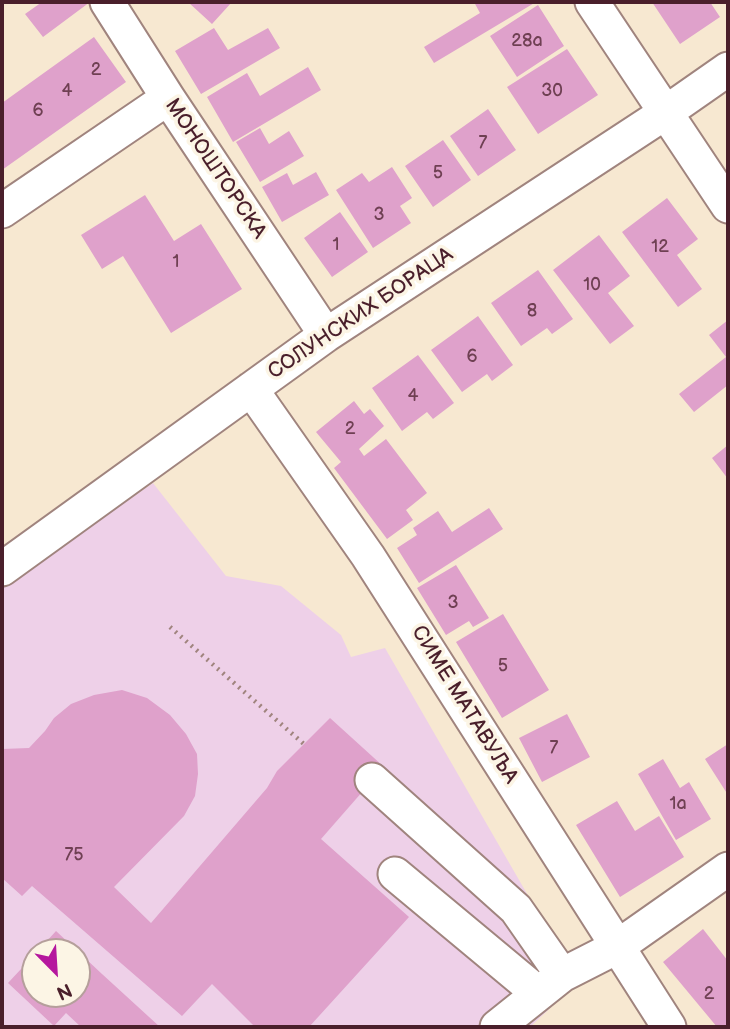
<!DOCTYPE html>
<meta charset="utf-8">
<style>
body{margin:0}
#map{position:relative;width:730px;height:1029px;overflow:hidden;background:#f7e8d1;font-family:"Balsamiq Sans",sans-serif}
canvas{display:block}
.frame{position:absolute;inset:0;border:4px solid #4a1f2b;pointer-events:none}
.north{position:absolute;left:21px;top:938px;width:70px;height:70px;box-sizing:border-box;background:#fcf5e5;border:2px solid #b59f9b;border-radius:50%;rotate:156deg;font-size:19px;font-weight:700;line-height:28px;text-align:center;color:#4a1f2b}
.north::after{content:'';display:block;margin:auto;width:24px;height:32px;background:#b5179e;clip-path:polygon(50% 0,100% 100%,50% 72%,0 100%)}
</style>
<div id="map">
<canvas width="730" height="1029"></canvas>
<div class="frame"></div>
<div class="north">N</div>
</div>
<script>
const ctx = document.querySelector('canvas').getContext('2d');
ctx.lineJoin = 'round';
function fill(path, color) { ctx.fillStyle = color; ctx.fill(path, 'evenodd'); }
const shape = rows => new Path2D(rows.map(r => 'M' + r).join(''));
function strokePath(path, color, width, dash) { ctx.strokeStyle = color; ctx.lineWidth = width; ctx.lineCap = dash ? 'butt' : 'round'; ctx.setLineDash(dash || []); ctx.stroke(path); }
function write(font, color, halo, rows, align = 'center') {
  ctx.font = font + ' "Balsamiq Sans",sans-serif'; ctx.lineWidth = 7; ctx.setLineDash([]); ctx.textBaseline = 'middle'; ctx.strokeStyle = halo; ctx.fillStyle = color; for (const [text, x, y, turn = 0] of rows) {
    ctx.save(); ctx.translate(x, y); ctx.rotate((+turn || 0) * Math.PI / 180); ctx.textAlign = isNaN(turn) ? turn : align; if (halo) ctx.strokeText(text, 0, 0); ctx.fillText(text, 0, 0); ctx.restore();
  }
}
fill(shape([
 [153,483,226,576,281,586,341,635,351,657,385,648,578,982,530,1027,2,1027,2,587],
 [35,952,77,952,77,994,35,994]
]), '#eed0e8');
fill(shape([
 [42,2,90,2,43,37,25,14],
 [188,2,232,2,212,24],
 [474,2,536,2,434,63,424,47,480,13],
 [652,2,710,2,720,17,680,44],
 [538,5,564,46,517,77,490,36],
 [214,28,228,50,268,28,280,48,201,94,175,51],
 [94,37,126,82,2,170,2,103],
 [567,49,598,95,538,134,507,87],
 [308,67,321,90,233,142,207,97,247,73,260,96],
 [488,109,516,150,478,176,450,136],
 [260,128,269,144,289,131,304,156,260,182,236,142],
 [443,140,471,180,433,207,405,166],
 [392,167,412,198,400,206,411,223,373,248,336,190,362,173,369,182],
 [316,172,329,195,282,222,262,187,287,173,293,185],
 [145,195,174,241,201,224,242,289,171,333,123,256,102,269,81,235],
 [667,198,698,239,677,255,702,289,678,307,622,232],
 [340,212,368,252,332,277,304,238],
 [599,235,630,276,608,293,634,326,610,344,553,270],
 [538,270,573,319,552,334,547,328,521,346,491,303],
 [478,316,513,365,492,381,487,374,462,392,431,350],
 [728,320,728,385,694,412,679,394,726,357,709,335],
 [418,355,454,403,433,419,427,412,402,431,372,388],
 [354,401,364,414,370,409,384,426,359,449,364,456,386,439,427,493,406,510,413,520,387,539,334,468,341,462,316,432],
 [728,445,728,479,712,458],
 [489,508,503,529,419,583,397,548,417,535,413,528,438,511,452,532],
 [456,565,489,618,473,627,469,621,446,635,417,588],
 [503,614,549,690,502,718,456,642],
 [122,690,147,698,170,715,186,734,197,754,198,774,195,796,184,816,114,887,151,923,267,788,277,771,330,718,384,767,321,839,409,917,309,1027,255,1027,212,984,182,1016,32,886,22,896,2,878,2,749,29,748,45,731,54,718,71,704,94,695],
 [567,714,590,757,542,782,519,738],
 [728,744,728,795,705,759],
 [663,759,680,788,689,782,711,819,676,840,638,774],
 [617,801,635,831,659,816,684,857,620,897,576,825],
 [703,929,728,961,728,1027,717,1027,663,962],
 [56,931,102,974,160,1027,81,1027,66,1013,54,1026,8,983,35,954,35,994,77,994,77,952,37,952]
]), '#dfa1cb');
const minor = shape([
 [107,2,168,98,326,335],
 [592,2,728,206],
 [2,211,168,98],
 [251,389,368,556,669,1027],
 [2,569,326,335,665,113,728,69],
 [372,780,516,909,562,975],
 [395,874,538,993],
 [497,1027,562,975,617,947,728,869]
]);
strokePath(minor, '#a0847e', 37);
strokePath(shape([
 [170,627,305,745]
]), '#a0847e', 4.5, [2, 5]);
strokePath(minor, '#fff', 33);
write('18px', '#6f4053', null, [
 ["28a",527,41],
 ["2",96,70],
 ["4",67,91],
 ["30",552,91],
 ["6",38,111],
 ["7",483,143],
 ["5",438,173],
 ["3",379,215],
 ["1",336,245],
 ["12",660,247],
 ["1",176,262],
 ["10",592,285],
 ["8",532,311],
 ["6",472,357],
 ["4",413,396],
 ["2",350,429],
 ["3",453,603],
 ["5",503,666],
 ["7",554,748],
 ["1a",678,804],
 ["75",74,855],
 ["2",709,994]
]);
write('21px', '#4a1f2b', '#fcf5e5', [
 ["МОНОШТОРСКА",215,169,56],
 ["СОЛУНСКИХ БОРАЦА",361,314,-34],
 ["СИМЕ МАТАВУЉА",464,705,58]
]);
</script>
